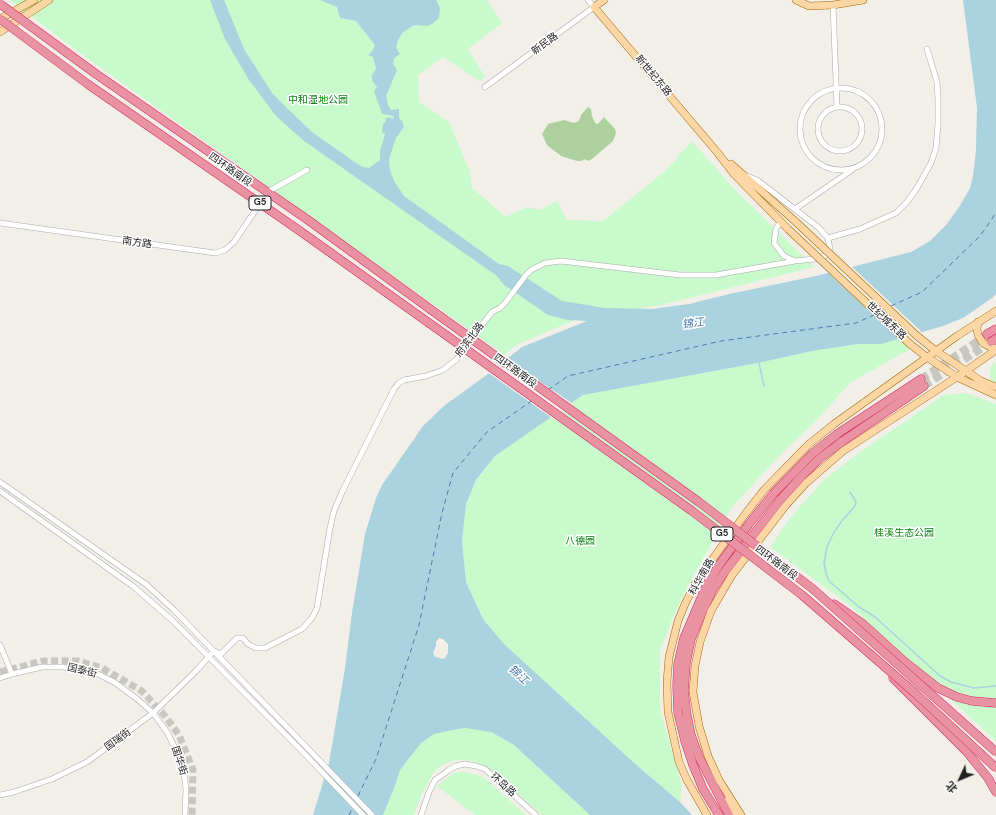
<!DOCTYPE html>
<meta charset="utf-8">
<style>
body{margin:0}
#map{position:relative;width:996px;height:815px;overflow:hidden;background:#f2efe9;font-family:"DM Sans","Noto Sans SC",sans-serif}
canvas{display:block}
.north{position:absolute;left:940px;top:759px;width:40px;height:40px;-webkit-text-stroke:3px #fff;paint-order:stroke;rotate:226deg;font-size:11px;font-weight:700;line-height:16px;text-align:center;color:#222}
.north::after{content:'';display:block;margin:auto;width:14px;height:18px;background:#222;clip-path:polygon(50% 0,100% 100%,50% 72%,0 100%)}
</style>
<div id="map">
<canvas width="996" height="815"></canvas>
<div class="north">北</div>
</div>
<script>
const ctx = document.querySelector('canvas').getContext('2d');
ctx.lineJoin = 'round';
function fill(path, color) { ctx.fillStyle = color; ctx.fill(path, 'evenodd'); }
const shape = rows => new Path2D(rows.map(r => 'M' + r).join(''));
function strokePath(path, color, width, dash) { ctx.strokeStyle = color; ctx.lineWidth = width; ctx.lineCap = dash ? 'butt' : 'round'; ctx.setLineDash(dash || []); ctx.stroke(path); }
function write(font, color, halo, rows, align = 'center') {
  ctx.font = font + ' "DM Sans","Noto Sans SC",sans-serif'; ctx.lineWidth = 3; ctx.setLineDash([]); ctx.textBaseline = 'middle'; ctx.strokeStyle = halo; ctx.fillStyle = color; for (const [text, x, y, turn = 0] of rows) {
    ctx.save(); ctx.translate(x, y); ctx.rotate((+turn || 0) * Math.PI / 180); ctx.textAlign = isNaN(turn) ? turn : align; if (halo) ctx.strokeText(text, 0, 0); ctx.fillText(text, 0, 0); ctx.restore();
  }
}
fill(shape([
 [588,107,591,109,592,116,595,123,598,124,604,117,615,129,616,133,613,141,592,159,589,161,584,159,582,161,577,161,561,156,547,145,542,134,548,124,564,120,574,123,579,121,581,115]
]), '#add19e');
fill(shape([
 [10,0,487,0,502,23,468,49,485,77,479,81,443,57,418,75,419,102,449,122,470,172,472,188,506,217,527,207,540,210,557,201,567,220,603,221,665,171,692,141,734,189,814,267,661,305,582,317,518,344,504,355,87,58],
 [901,338,909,350,851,382,812,425,783,452,731,508,688,586,673,617,660,651,660,710,682,786,680,802,633,762,503,643,483,619,466,582,462,541,466,504,476,481,495,456,583,395,758,363,812,351,858,344,881,344],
 [996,362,996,383,990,378,990,367],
 [966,393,996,404,996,741,848,604,770,547,794,513,824,480,857,454,944,395],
 [465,728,491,732,514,745,590,815,542,815,491,770,473,761,464,760,454,760,442,765,434,772,422,793,414,815,383,815,395,786,400,770,421,743,434,734,447,731],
 [463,772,474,774,483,777,526,815,475,815,437,786,454,773]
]), '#c8facc');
fill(shape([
 [210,0,224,0,244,49,272,93,291,112,312,132,356,163,363,167,369,168,376,163,380,160,380,151,385,134,382,132,383,124,386,122,385,119,388,117,394,119,393,116,382,114,374,91,377,87,372,80,372,75,376,69,375,64,373,57,368,55,373,50,375,45,356,21,340,18,337,7,320,0,436,0,440,8,439,18,432,24,427,26,414,25,403,32,398,40,396,48,400,54,394,58,393,64,397,70,386,96,388,105,391,110,399,109,399,118,402,121,404,127,396,138,389,159,390,170,394,181,404,196,499,264,508,266,562,301,605,308,652,309,689,304,729,294,816,276,911,252,930,241,947,224,961,204,970,188,973,176,976,150,977,108,963,0,996,0,996,294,992,298,963,318,943,326,881,344,858,344,812,351,758,363,583,395,495,456,476,480,466,504,462,541,466,582,483,619,503,643,633,762,680,802,692,815,590,815,514,745,491,732,465,728,448,731,434,734,421,743,400,770,395,786,383,815,313,815,329,763,345,668,352,613,365,534,376,498,382,485,423,426,445,405,484,377,522,347,587,321,568,320,548,315,503,284,497,276,304,141,276,116,249,80,225,39],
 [439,638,443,639,448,644,448,653,444,659,435,657,433,653,436,646,436,642]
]), '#aad3df');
fill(shape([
 [850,265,921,331,917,336,901,340,826,271],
 [505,358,573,404,552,418,487,372]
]), '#f2efe9');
strokePath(shape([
 [759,363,764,386],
 [850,492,856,502,855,506,841,522,833,534,827,547,824,563,826,573,829,581,859,607,875,617,940,676,951,682,974,688,996,686]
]), '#aad3df', 1.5);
strokePath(shape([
 [891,306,922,292,980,236,996,213],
 [548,390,568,376,721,341,856,323,874,315],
 [358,796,376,759,419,625,442,513,453,473,487,432,533,400],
 [349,815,353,807]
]), '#4a7aab', 1, [5, 4]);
strokePath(shape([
 [255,211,270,191]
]), '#c8c6c1', 5, [5, 2.5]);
strokePath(shape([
 [0,672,43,661,78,661,102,668,142,691,165,716,179,735,193,770,192,815]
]), '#c8c6c1', 7, [7, 3.5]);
strokePath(shape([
 [921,379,987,335],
 [924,386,991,342]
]), '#c8c6c1', 8, [8, 4]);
const minor = shape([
 [833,5,837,107],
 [485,87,594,7,588,0],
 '800 129a41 41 0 1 1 82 0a41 41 0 1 1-82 0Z',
 '818 129a22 22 0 1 1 44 0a22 22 0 1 1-44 0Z',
 [747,176,757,180,818,227,828,238],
 [271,190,307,170],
 [795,209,852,170],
 [780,222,776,229,774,243,784,256,795,261,815,259,827,255,830,249,828,238],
 [0,223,215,253,225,250,234,242,255,211],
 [828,238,860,229,896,213,907,202,917,188,931,163,936,148,938,124,938,100,937,82,927,49],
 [0,482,147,585,174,610,372,815],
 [0,491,134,587,173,621,300,749,363,815],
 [0,645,12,674],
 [0,678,12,674,42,667,63,667,98,674,114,682,136,698,153,713,167,732,176,750,184,773,186,789,185,815],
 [0,795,14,792,52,779,87,762,153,713,195,672,214,651,221,654,237,638,243,638,248,644,256,648,265,648,302,629,312,618,317,608,330,528,334,511,343,490,394,389,399,383,404,380,426,376,443,370,457,359,488,317,492,312,500,308,505,303,526,275,531,270,545,263,561,261,680,275,716,275,795,261],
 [421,815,429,792,435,780,449,770,456,766,465,764,476,766,485,769,536,815]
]);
const major = shape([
 [604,0,594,7,717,152,734,174,788,229],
 [796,0,809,6,833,5,863,0],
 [0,19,34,0],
 [0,32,49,0],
 [731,164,796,222],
 [978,322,977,329,978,335,983,343,992,348,996,348],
 [917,336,936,351,981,381,996,387],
 [910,344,928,358,957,377,996,395],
 [726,801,734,815],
 [707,815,687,780,679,762,668,712,667,682,669,657,678,621,685,604,696,582,746,513,764,490,808,445,834,424,957,336,996,311],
 [741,815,719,780,708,756,699,726,693,692,695,666,700,642,711,611,732,575,786,505,806,483,843,451,957,377,996,350]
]);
const highway = shape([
 [96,74,308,220,430,309],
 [89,85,300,231,429,323],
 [987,334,996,329],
 [991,342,996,339],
 [834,604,863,624,905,662,938,688,957,697,972,701,996,703],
 [893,678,966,751,988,778,996,792],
 [719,815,703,789,693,765,685,741,678,713,677,685,678,664,684,638,707,584,719,565,749,524,773,494,813,453,837,434,921,379],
 [729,815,699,757,691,735,687,716,684,691,686,663,691,639,704,608,713,589,726,570,781,499,802,476,819,459,843,441,924,386]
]);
strokePath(minor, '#a9a9a9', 6);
strokePath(major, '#a06b00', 8);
strokePath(highway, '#dc2a67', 9);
strokePath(minor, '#fff', 5);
strokePath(major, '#fcd6a4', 7);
strokePath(highway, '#e892a2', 8);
const majorBridge = shape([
 [796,222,917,336],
 [788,229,910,344]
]);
const highwayBridge = shape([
 [0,4,96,74],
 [0,19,89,85],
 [430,309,699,502,813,589,996,752],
 [429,323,692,511,802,595,915,693,996,768]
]);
strokePath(majorBridge, '#a06b00', 8, []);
strokePath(highwayBridge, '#dc2a67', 9, []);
strokePath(majorBridge, '#fcd6a4', 7);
strokePath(highwayBridge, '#e892a2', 8);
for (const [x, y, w] of [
 [260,203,22],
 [722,534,22]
]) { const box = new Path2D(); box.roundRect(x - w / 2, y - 7, w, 14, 3); ctx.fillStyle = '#fff'; ctx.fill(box); strokePath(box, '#222', 1); }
write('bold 9px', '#222', null, [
 ["G5",260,203],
 ["G5",722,534]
]);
write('10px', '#222', '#fff', [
 ["新民路",545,44,-36],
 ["新世纪东路",653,76,50],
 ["四环路南段",230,170,35],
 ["南方路",137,243,8],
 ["世纪城东路",886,321,43],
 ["府滨北路",470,340,-53],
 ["四环路南段",515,371,36],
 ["四环路南段",776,563,37],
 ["科华南路",702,577,-61],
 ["国泰街",82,671,14],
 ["国瑞街",118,740,-36],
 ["国华街",179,761,72],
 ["环岛路",503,785,42]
]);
write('10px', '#0c8416', '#fff', [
 ["中和湿地公园",318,100],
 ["桂溪生态公园",904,533],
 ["八德园",580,541]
]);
write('italic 11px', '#4a7aab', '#fff', [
 ["锦江",693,324,-7],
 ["锦江",518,675,42]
]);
</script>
